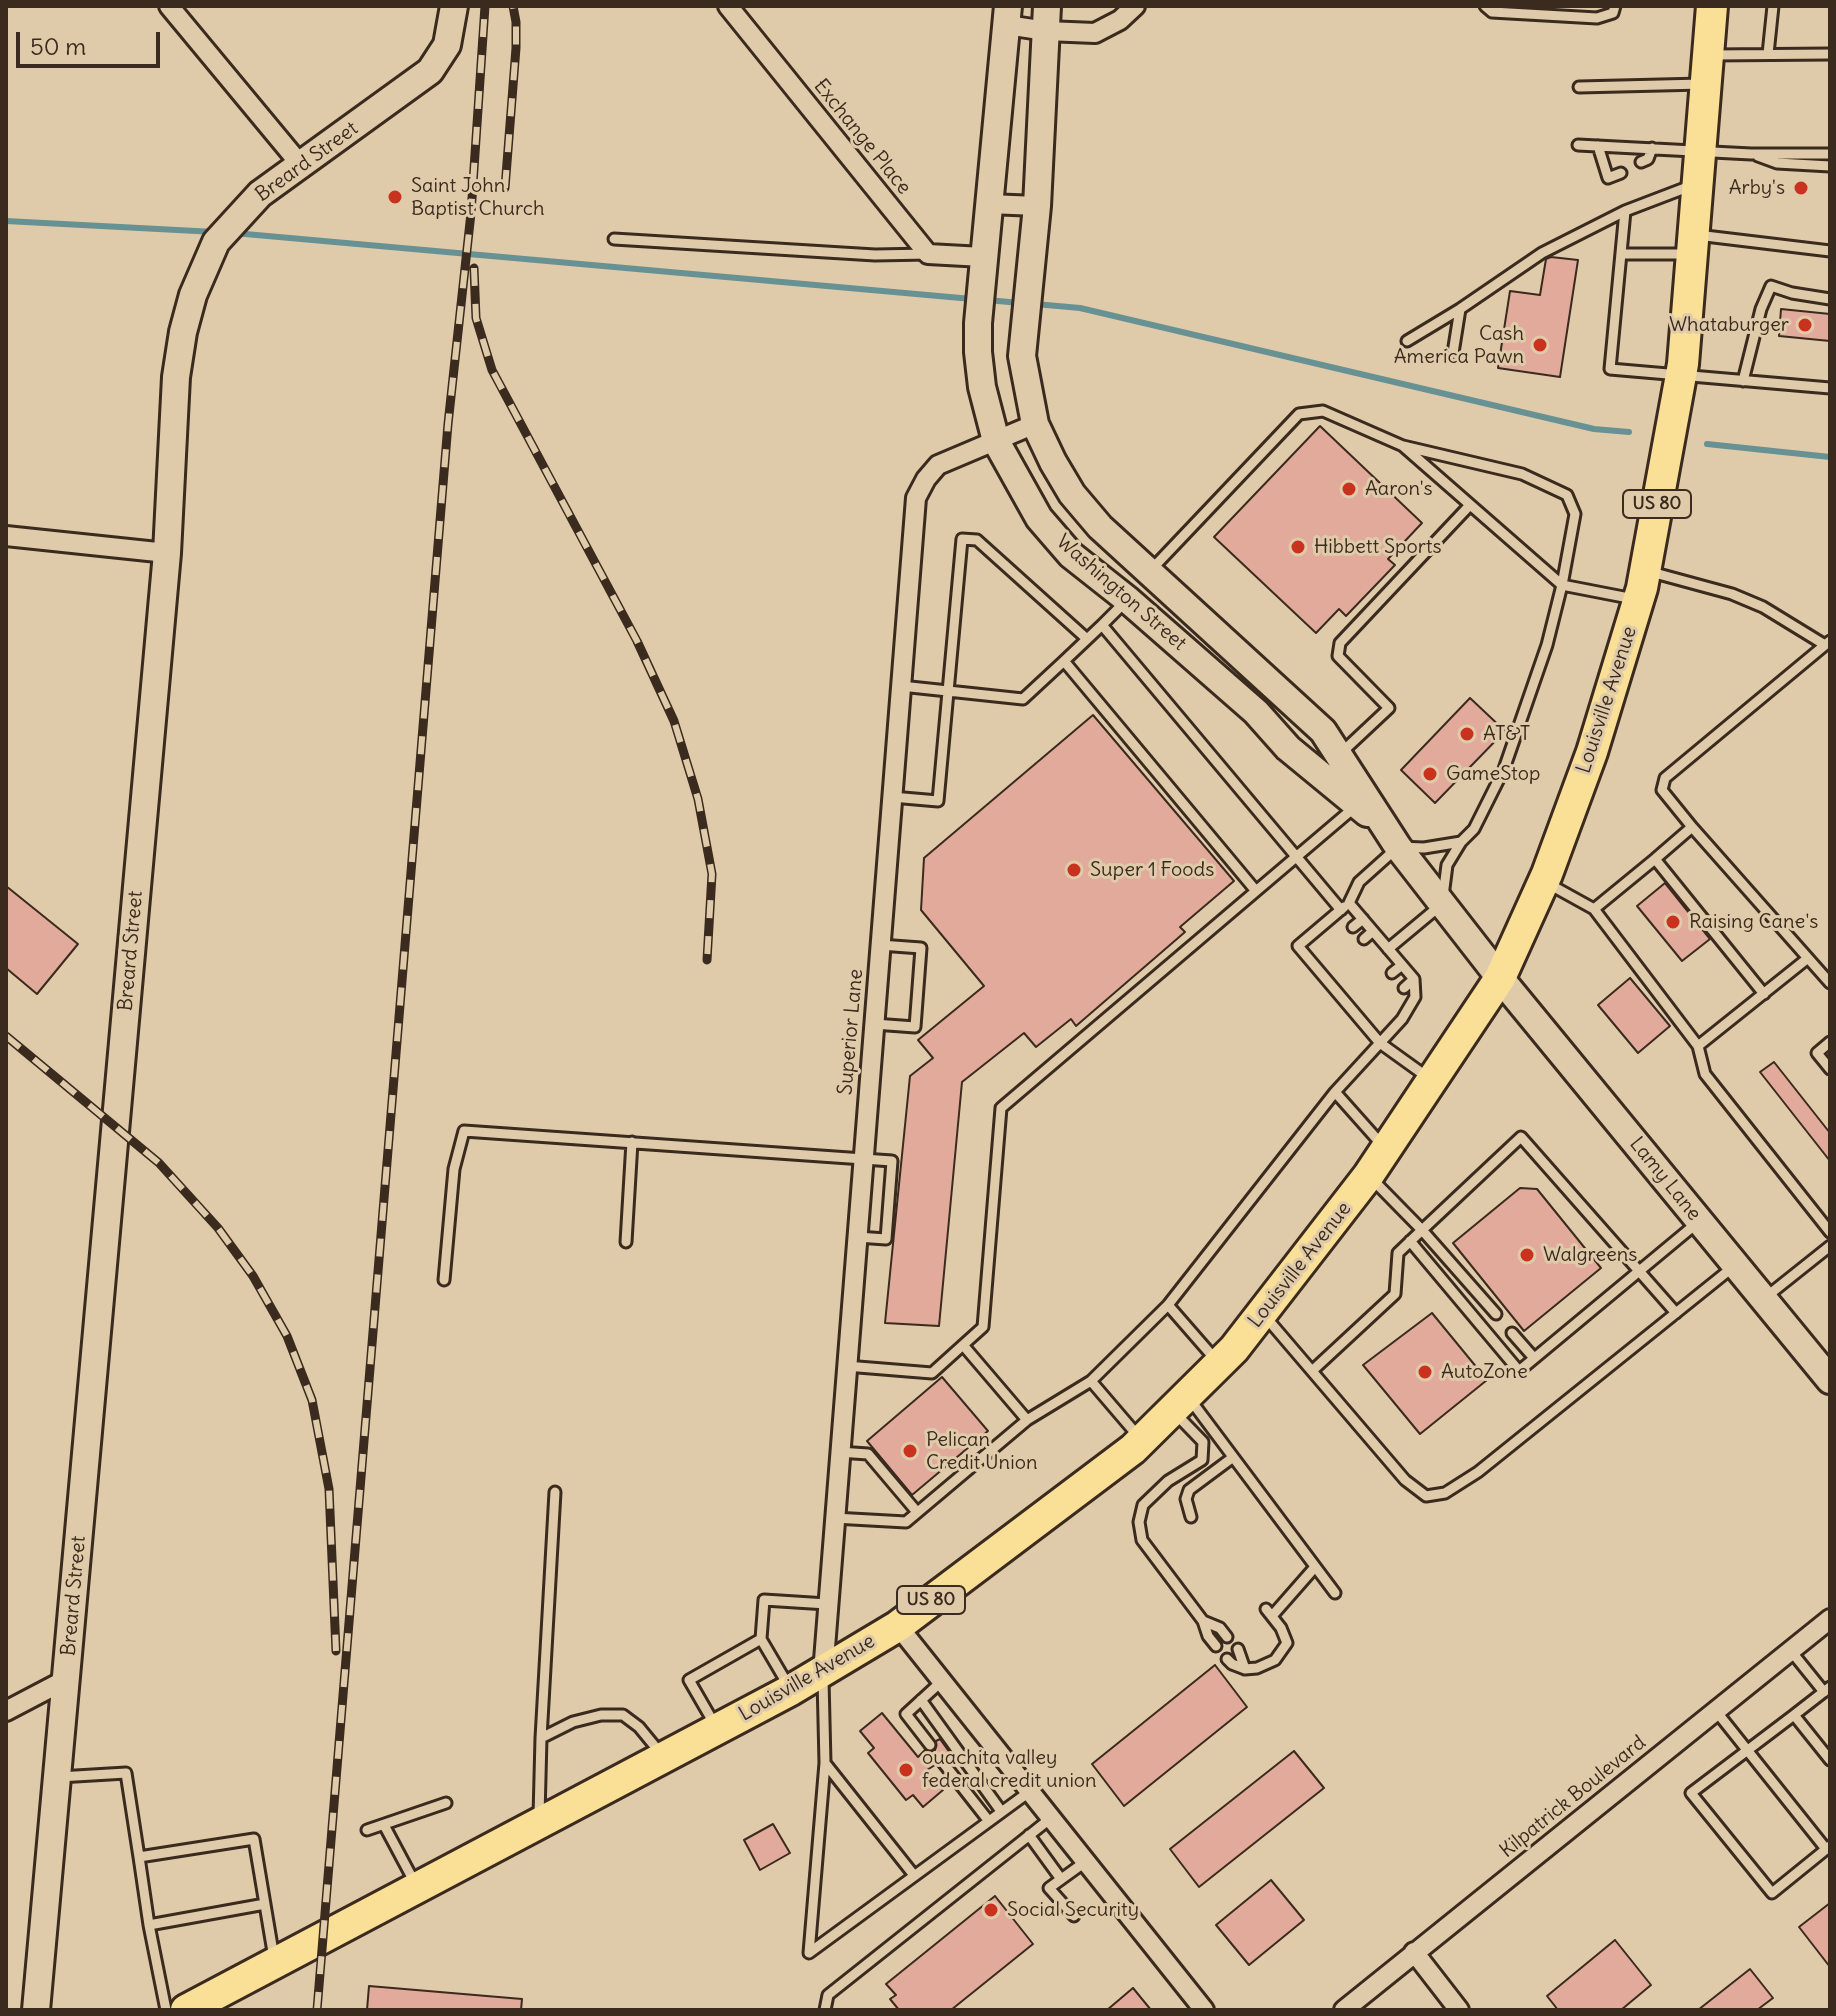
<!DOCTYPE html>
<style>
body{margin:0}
#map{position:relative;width:1836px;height:2016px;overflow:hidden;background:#dfcbaa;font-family:Delius,sans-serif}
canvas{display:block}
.frame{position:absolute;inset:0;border:8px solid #3b2a1e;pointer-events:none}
.scale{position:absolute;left:16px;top:32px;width:144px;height:36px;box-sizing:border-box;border:4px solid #3b2a1e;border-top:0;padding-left:10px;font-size:24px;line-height:28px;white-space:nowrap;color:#3b2a1e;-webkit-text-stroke:6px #dfcbaa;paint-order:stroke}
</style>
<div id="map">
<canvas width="1836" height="2016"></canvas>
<div class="frame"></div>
<div class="scale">50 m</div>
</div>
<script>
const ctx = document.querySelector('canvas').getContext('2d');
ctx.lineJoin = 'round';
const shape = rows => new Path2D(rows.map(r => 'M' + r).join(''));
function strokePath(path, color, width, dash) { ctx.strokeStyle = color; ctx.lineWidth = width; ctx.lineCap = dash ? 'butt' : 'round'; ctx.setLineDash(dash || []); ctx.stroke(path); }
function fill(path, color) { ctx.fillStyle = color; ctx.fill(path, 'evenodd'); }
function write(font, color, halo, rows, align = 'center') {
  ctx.font = font + ' Delius,sans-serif'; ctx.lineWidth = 6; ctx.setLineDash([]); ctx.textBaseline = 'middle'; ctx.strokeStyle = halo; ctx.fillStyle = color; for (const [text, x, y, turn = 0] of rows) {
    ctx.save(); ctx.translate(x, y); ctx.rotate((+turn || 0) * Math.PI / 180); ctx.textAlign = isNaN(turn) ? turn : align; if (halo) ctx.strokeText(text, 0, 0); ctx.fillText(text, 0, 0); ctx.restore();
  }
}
strokePath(shape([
 [6,221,215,232],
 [234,233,972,299],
 [987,300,1020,303],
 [1035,304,1080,308,1594,429,1629,432],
 [1707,444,1830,457]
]), '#679193', 6);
const building = shape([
 [1551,257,1578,260,1560,377,1498,368,1510,291,1540,295,1546,259,1551,257],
 [1781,309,1830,314,1830,341,1779,336,1781,309],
 [1320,426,1422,523,1388,559,1395,565,1346,616,1339,609,1316,633,1214,537,1320,426],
 [1470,698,1505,731,1435,803,1401,770,1470,698],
 [1093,715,1234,881,1180,927,1185,932,1076,1026,1071,1019,1036,1047,1024,1033,962,1082,939,1326,885,1323,910,1076,933,1058,918,1040,984,986,921,910,924,858,1093,715],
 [1665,883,1710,939,1682,961,1637,906,1665,883],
 [6,886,78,944,37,994,6,968,6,886],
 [1630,978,1670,1026,1638,1053,1598,1005,1630,978],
 [1774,1062,1830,1133,1830,1161,1760,1072,1774,1062],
 [1520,1188,1537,1189,1601,1268,1524,1331,1453,1243,1520,1188],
 [1432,1313,1487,1380,1420,1434,1363,1365,1432,1313],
 [942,1377,988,1431,912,1495,867,1441,942,1377],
 [1215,1665,1247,1707,1124,1806,1092,1764,1215,1665],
 [882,1713,918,1757,925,1750,930,1752,935,1750,936,1741,940,1739,950,1753,947,1756,937,1754,934,1758,935,1765,927,1770,943,1790,923,1807,913,1795,906,1800,868,1753,874,1748,860,1731,882,1713],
 [1294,1751,1324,1788,1199,1887,1170,1849,1294,1751],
 [773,1824,790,1853,760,1870,744,1840,773,1824],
 [1271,1880,1304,1920,1249,1965,1216,1925,1271,1880],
 [995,1896,1033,1944,951,2010,899,2010,890,1999,896,1995,886,1984,995,1896],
 [1830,1903,1830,1967,1799,1927,1830,1903],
 [1615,1940,1651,1985,1621,2010,1558,2010,1547,1996,1615,1940],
 [1750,1969,1773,1998,1757,2010,1698,2010,1750,1969],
 [369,1986,522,1999,521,2010,367,2010,369,1986],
 [1133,1988,1151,2010,1107,2010,1133,1988]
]);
fill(building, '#e2aa9a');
strokePath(building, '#3b2a1e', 2);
const lane = shape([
 [1485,6,1492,12,1597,18,1613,13,1615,6],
 [1768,54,1773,6],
 [1713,55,1830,54],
 [1579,87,1702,84],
 [1578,145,1751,154,1830,154],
 [1598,146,1608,178,1621,173],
 [1758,156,1777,163,1830,166],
 [1641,162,1648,159,1652,148],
 [1625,211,1610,369,1830,388],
 [1697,235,1830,251],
 [614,239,875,255,928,254],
 [1622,254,1688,254],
 [1407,341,1460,309],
 [1453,353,1460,309,1542,253,1625,211,1693,185],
 [1743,381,1761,309,1771,286,1792,293,1830,299],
 [1150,571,1299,414,1323,411,1403,446,1562,585,1634,599],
 [1651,572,1732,594,1763,607,1825,645,1830,641],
 [1102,625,1125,602],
 [901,686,1023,699,1064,661],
 [1341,753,1389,708,1338,656,1340,643,1470,505],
 [892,797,938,801,962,539,977,540,1087,639],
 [1692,827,1830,983],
 [1655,859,1764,994],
 [1547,883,1594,909,1655,859,1692,827,1662,790,1665,778,1825,645],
 [1256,891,1064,661,1102,625,1341,910],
 [1344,907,1298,946,1380,1043,1430,1079],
 [1594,909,1698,1046,1705,1074,1830,1232],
 [1353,927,1363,919],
 [1364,939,1373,931],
 [1388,949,1442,904,1447,865,1461,842,1474,829,1504,769,1547,645,1562,585,1575,514,1567,495,1522,474,1403,446],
 [1392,973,1402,965],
 [1404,988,1414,979],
 [874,1024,915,1027,921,948,880,945],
 [1830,1042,1817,1053,1830,1069],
 [1698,1046,1808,958],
 [1335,1092,1383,1146],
 [1410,1241,1519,1371,1697,1223],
 [626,1242,632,1142],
 [444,1280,454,1169,464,1131,892,1161,886,1239,857,1237],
 [1766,1297,1830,1246],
 [1168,1305,1215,1359],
 [1496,1314,1422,1230,1521,1137,1676,1313],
 [1264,1315,1405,1480,1426,1496,1445,1493,1478,1472,1733,1267],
 [1512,1333,1534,1358],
 [963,1345,983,1327,1001,1108,1356,806],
 [846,1366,932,1373,963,1345,1027,1420],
 [1312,1371,1395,1294,1398,1253,1422,1230,1371,1178],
 [1091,1381,1138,1436],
 [1189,1398,1335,1593],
 [1174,1412,1203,1442,1202,1460,1168,1481,1143,1505,1139,1522,1142,1540,1203,1621,1220,1628,1227,1637],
 [839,1452,868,1454,917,1512],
 [1191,1517,1186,1499,1189,1490,1232,1458],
 [834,1518,906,1522,1027,1420,1091,1381,1168,1305,1335,1092,1402,1019,1415,997,1414,979,1349,903,1359,882,1398,847,1424,848,1461,842],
 [1272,1616,1315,1567],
 [1203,1621,1208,1636,1216,1646],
 [761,1639,788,1685],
 [1238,1649,1245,1669,1257,1668,1275,1660,1287,1643,1281,1628,1266,1609],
 [1791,1651,1824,1692],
 [1227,1659,1232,1664,1245,1669],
 [823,1679,825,1763,809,1953,1029,1792],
 [1830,1687,1794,1715,1830,1760],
 [921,1700,1001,1811],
 [1716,1711,1826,1849],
 [1794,1715,1691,1793,1772,1893,1830,1846],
 [715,1725,689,1680,761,1639,764,1600,827,1604],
 [541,1738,555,1492],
 [930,1745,906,1714,942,1681],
 [941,1760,988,1820],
 [825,1763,913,1874],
 [59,1777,126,1773,139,1857],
 [539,1816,541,1738,573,1722,601,1715,623,1715,639,1727,662,1755],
 [384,1825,416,1885],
 [367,1830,446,1803],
 [1029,1835,1061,1879],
 [1074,1916,1049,1888,1085,1862],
 [149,1925,265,1904],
 [166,2010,149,1925,139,1857,254,1839,274,1958],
 [825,2010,828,1995,1051,1818]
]);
const street = shape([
 [169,6,300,164],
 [728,6,928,254,983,257],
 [1007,25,1046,31,1095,33,1120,20,1135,6],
 [989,204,1037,206],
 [6,536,167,553],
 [898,1626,1204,2010],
 [823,1673,916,498,926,479,938,465,1035,424],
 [6,1711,67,1679],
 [1414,1952,1459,2010],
 [1344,2010,1830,1619]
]);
const secondary = shape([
 [1008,6,978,323,978,352,982,387,996,441,1039,518,1071,555,1128,600,1256,712,1288,748,1367,813],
 [1047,6,1037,206,1022,356,1035,424,1053,462,1072,494,1100,527,1323,731,1398,847,1500,978,1830,1380],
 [36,2010,167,553,176,377,183,332,193,295,216,242,260,194,430,71,447,45,454,6]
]);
const primary = shape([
 [186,2010,791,1690,898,1626,1133,1449,1234,1349,1368,1176,1500,978,1547,874,1592,752,1642,588,1683,364,1712,6]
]);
strokePath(lane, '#3b2a1e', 15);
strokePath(street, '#3b2a1e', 24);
strokePath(secondary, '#3b2a1e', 32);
strokePath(primary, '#3b2a1e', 36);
strokePath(lane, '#dfcbaa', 9);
strokePath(street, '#dfcbaa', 18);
strokePath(secondary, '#dfcbaa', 26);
strokePath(primary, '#fadf96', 30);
const rail = shape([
 [505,188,516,48,516,22,513,6],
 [474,268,476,318,492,370,637,641,674,721,698,799,712,874,707,960],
 [6,1036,159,1163,218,1228,253,1276,287,1336,312,1400,329,1489,336,1651],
 [317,2010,448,424,471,213,485,6]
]);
strokePath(rail, '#3b2a1e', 9);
strokePath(rail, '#dfcbaa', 6, [18]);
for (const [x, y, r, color] of [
 [1801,188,8,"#c8321e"],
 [395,197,8,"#c8321e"],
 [1805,325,8,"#c8321e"],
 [1540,345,8,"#c8321e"],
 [1349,489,8,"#c8321e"],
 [1298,547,8,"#c8321e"],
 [1467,734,8,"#c8321e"],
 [1430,774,8,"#c8321e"],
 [1074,870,8,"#c8321e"],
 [1673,922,8,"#c8321e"],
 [1527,1255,8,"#c8321e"],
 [1425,1372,8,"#c8321e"],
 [910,1451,8,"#c8321e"],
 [906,1770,8,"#c8321e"],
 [991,1910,8,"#c8321e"]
]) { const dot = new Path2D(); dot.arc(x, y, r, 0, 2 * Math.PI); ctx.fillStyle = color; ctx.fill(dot); strokePath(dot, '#dfcbaa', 3); }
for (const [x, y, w] of [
 [1657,504,68],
 [931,1600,68]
]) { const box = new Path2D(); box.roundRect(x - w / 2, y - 14, w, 28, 6); ctx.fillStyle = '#dfcbaa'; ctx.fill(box); strokePath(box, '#3b2a1e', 2); }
write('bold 18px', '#3b2a1e', null, [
 ["US 80",1657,504],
 ["US 80",931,1600]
]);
write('20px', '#3b2a1e', '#dfcbaa', [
 ["Exchange Place",862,137,51],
 ["Breard Street",307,162,-36],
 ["Washington Street",1121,593,41],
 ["Louisville Avenue",1607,700,-72],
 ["Breard Street",131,951,-85],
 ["Superior Lane",851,1032,-85],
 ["Lamy Lane",1665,1179,51],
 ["Louisville Avenue",1300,1265,-52],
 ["Breard Street",74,1596,-85],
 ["Louisville Avenue",807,1678,-30],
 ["Kilpatrick Boulevard",1573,1797,-39]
]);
write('20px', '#3b2a1e', '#dfcbaa', [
 ["Saint John",411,186],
 ["Baptist Church",411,209],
 ["Arby's",1785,188,"right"],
 ["Whataburger",1789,325,"right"],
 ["Cash",1524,334,"right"],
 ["America Pawn",1524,357,"right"],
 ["Aaron's",1365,489],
 ["Hibbett Sports",1314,547],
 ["AT&T",1483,734],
 ["GameStop",1446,774],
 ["Super 1 Foods",1090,870],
 ["Raising Cane's",1689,922],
 ["Walgreens",1543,1255],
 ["AutoZone",1441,1372],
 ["Pelican",926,1440],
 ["Credit Union",926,1463],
 ["ouachita valley",922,1758],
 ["federal credit union",922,1781],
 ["Social Security",1007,1910]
], 'left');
</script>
